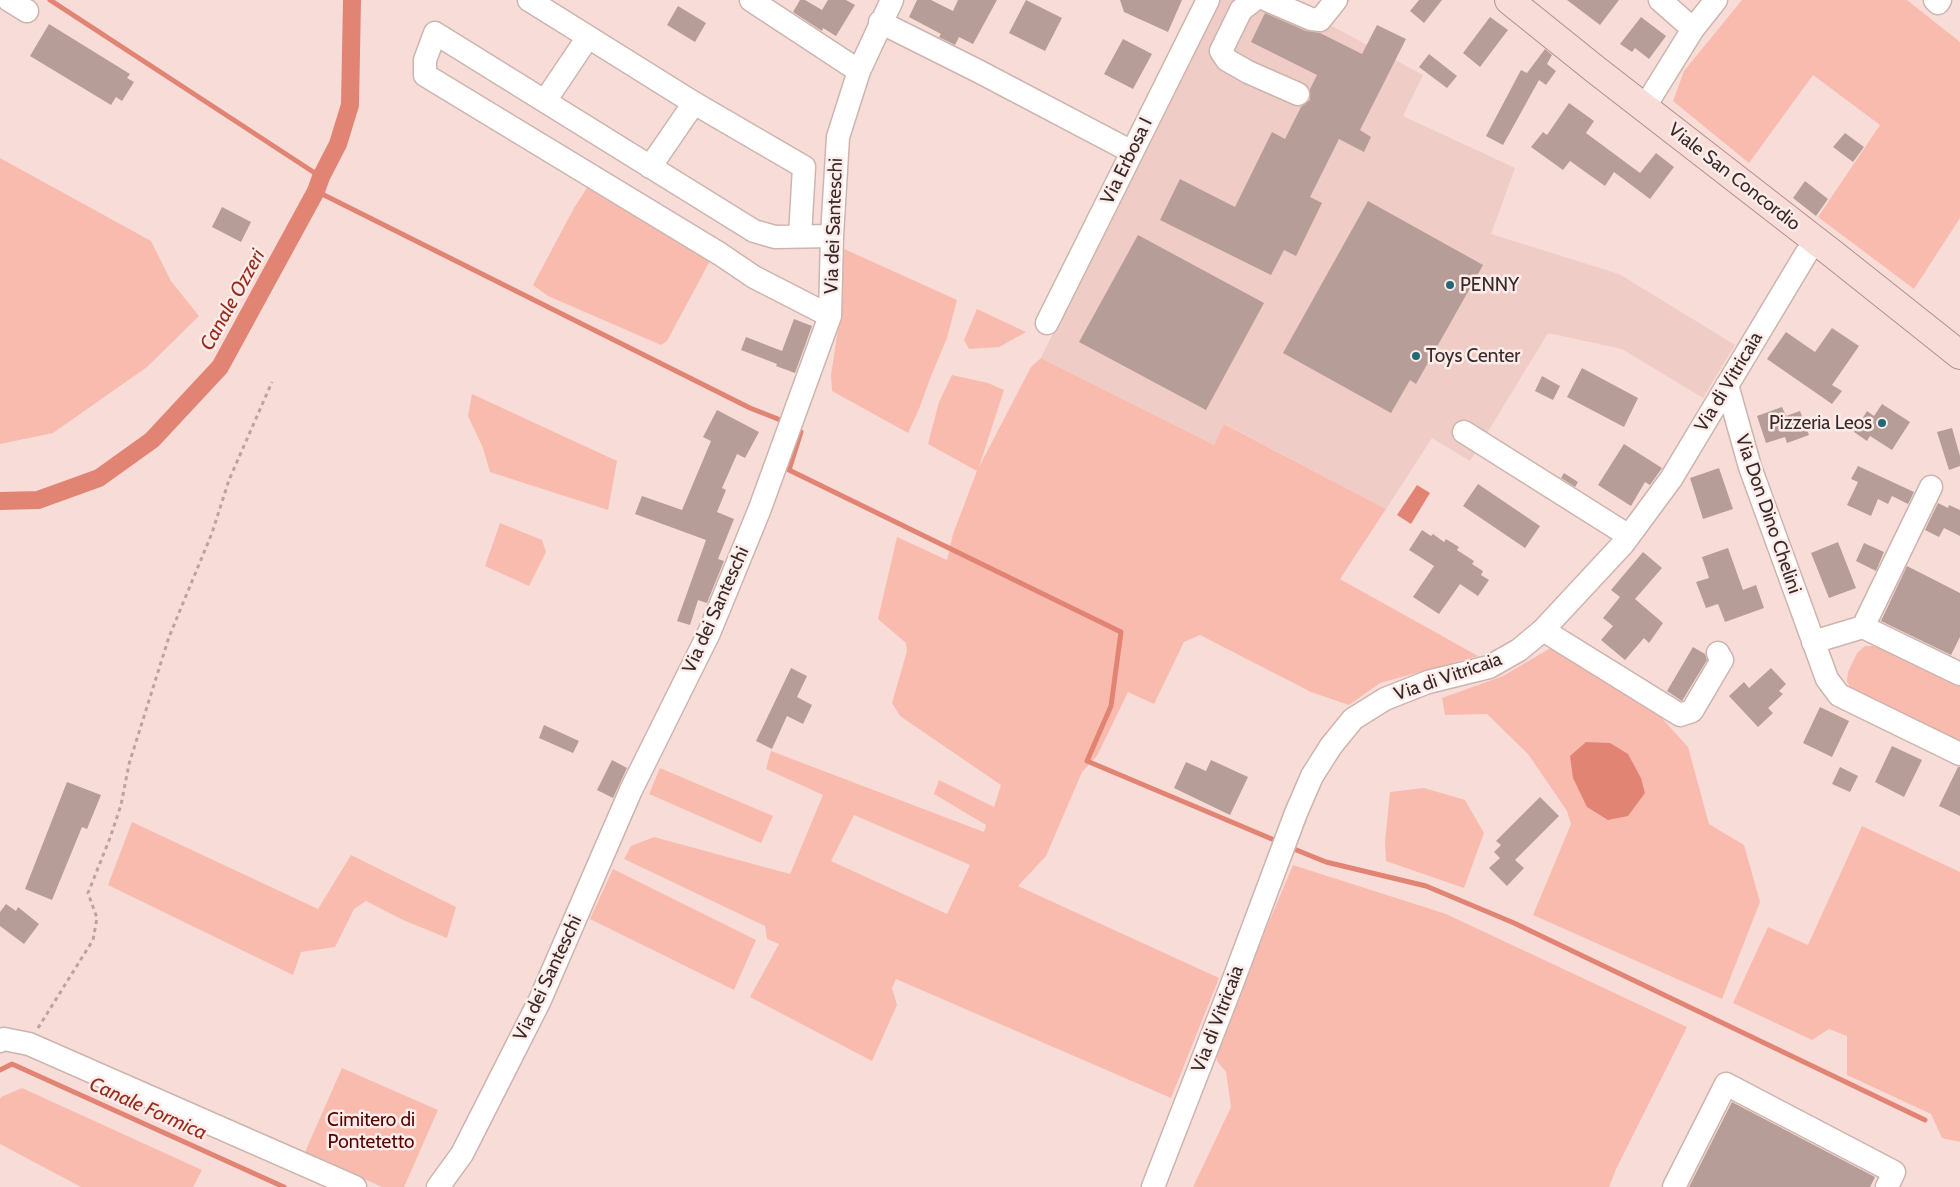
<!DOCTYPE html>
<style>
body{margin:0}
canvas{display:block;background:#f8dcd7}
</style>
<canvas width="1960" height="1187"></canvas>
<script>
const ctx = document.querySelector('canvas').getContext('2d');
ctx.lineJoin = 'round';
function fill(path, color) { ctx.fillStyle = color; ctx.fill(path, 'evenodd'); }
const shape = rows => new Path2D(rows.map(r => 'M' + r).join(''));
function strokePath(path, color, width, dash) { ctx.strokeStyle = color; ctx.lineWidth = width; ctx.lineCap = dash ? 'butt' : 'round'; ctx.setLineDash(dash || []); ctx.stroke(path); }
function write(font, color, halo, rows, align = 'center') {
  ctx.font = font + ' Cabin,sans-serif'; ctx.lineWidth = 5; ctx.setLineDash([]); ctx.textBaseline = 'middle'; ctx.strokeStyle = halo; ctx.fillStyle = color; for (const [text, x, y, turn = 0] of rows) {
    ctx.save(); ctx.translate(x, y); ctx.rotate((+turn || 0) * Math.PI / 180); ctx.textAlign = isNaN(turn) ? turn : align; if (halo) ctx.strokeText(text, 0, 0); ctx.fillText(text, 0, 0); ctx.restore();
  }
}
fill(shape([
 [1215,0,1280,0,1317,15,1329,0,1350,0,1330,25,1423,75,1403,116,1515,168,1491,234,1619,274,1735,345,1703,398,1622,349,1548,333,1470,461,1432,438,1386,509,1225,424,1214,445,1041,358]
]), '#efccc5');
fill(shape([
 [1742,0,1907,0,1960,42,1960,218,1914,289,1818,217,1880,125,1813,75,1749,163,1673,101,1684,71],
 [0,158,151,241,171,281,199,316,147,367,53,433,0,444],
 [590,183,712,257,667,341,661,345,548,296,533,285,574,208],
 [842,248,957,300,947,338,931,376,919,409,908,433,832,391,831,375,840,317],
 [977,309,1026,332,999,347,969,349,964,340],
 [1041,358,1214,445,1224,424,1386,509,1340,579,1478,656,1380,683,1349,705,1311,692,1200,635,1184,642,1154,704,1128,692,1097,756,1082,772,1046,856,1018,886,1219,978,1171,1098,896,979,892,988,897,1005,872,1061,750,997,779,944,767,939,765,926,624,859,631,846,654,837,790,874,823,795,766,769,771,751,984,832,986,825,934,794,939,780,994,807,1001,785,900,716,892,703,907,651,906,643,878,619,897,537,947,560,953,534,977,471,928,444,939,402,952,375,988,383,1004,390,979,467,1031,367],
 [854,815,970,865,947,914,831,861],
 [472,394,617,461,608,510,490,472,483,448,468,416],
 [500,523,542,540,546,552,529,586,485,566],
 [1554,646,1658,714,1688,747,1709,824,1744,845,1760,902,1722,999,1533,915,1571,824,1567,811,1528,754,1487,714,1445,715,1442,698,1503,676],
 [1865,646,1876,646,1960,685,1960,744,1851,689,1847,681,1848,672,1857,653],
 [660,768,773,816,761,843,649,794],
 [1424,788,1465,800,1484,833,1464,888,1386,861,1385,842,1390,792],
 [132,822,318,909,351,855,456,907,447,938,403,920,366,901,354,909,335,947,301,952,293,975,108,885],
 [1862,826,1960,872,1960,1142,1942,1138,1931,1114,1847,1075,1847,1036,1829,1029,1812,1040,1733,1003,1768,927,1808,945],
 [1293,865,1446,914,1687,1027,1616,1169,1609,1187,1193,1187,1231,1107,1226,1072,1217,1061,1215,1050],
 [613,869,756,940,734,990,590,919],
 [342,1068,438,1110,404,1187,382,1187,305,1152],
 [22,1088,202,1170,193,1187,81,1187,0,1144,0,1099,1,1097]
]), '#fabbaf');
fill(shape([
 [1417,485,1430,493,1411,524,1397,515],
 [1586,742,1610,743,1628,754,1641,778,1645,793,1628,816,1608,820,1587,807,1573,778,1570,756]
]), '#e28474');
strokePath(shape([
 [50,0,321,177],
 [316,191,750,408,783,421],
 [801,432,789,470,1121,632,1111,706,1087,761,1279,842],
 [1289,847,1326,862,1426,886,1514,923,1925,1120],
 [0,1070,12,1064,284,1187]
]), '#e28474', 5);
strokePath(shape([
 [0,501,38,500,99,478,152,440,220,367,316,191,321,177,338,144,350,105,352,0]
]), '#e28474', 18);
fill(shape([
 [800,0,805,0,822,10,828,0,846,0,855,5,836,36,823,28,822,31,793,12],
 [917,0,931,0,953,11,958,0,997,0,973,44,959,37,955,45,939,37,941,34,909,17],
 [1026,0,1062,18,1045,51,1009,33],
 [1120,0,1182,0,1168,32,1124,12],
 [1419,0,1442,0,1424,23,1410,11],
 [1567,0,1619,0,1600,25],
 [678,6,706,23,695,42,667,25],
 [1265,13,1306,31,1320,33,1362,54,1377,25,1406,39,1360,130,1371,137,1364,152,1339,139,1310,197,1322,203,1296,256,1284,250,1271,275,1160,220,1180,179,1235,207,1272,132,1285,139,1301,107,1310,100,1310,89,1317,75,1251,42],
 [1490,17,1508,30,1480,67,1463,53],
 [1641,17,1666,36,1649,59,1635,48,1632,52,1620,44],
 [49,24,130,74,127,78,134,82,122,101,116,97,111,105,30,56],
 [1123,39,1152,54,1133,89,1104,74],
 [1545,49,1552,55,1547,64,1556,71,1546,85,1539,80,1503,145,1486,136,1521,70,1527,73],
 [1429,54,1457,76,1447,88,1419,67],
 [1569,103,1594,121,1586,133,1640,173,1656,153,1674,167,1650,199,1614,172,1605,186,1570,161,1563,170,1531,147,1543,132,1547,135],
 [1845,133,1864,147,1853,162,1833,147],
 [1805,181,1828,199,1816,216,1793,198],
 [1368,201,1483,265,1416,384,1410,380,1391,413,1283,353],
 [222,207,251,222,241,242,212,227],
 [1138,235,1264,303,1206,410,1079,342],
 [794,319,812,326,795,373,776,366,777,364,741,350,746,337,782,351],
 [1832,328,1859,346,1832,385,1842,391,1832,404,1767,359,1786,332,1815,352],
 [1582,368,1638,398,1624,427,1567,397],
 [1542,376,1560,386,1553,400,1535,391],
 [1882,404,1910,422,1892,450,1870,436,1867,441,1854,432,1867,411,1874,416],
 [1782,407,1786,416,1800,411,1809,435,1787,443,1785,437,1766,443,1757,416],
 [717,410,759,432,745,458,737,454,722,488,726,490,717,512,734,519,718,559,724,561,707,603,698,600,690,625,677,621,706,540,635,514,642,496,682,510,711,441,703,437],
 [1952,428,1960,456,1960,466,1949,470,1937,432],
 [1624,444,1662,468,1650,485,1645,482,1631,506,1598,485],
 [1858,466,1914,492,1908,504,1892,496,1888,504,1878,499,1871,516,1847,505,1858,482,1851,479],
 [1719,468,1733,509,1703,519,1690,478],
 [1564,473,1578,482,1575,487,1561,478],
 [1478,484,1540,526,1525,548,1463,506],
 [1938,503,1948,508,1949,505,1960,510,1960,536,1944,528,1939,537,1925,530],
 [1422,530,1431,536,1433,534,1444,542,1446,539,1459,547,1457,550,1474,561,1472,564,1483,571,1481,575,1489,580,1478,596,1460,584,1439,614,1413,597,1434,566,1409,550],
 [1838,542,1856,588,1829,598,1811,553],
 [1864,543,1884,552,1876,571,1856,561],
 [1728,548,1743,590,1756,585,1764,608,1725,622,1718,604,1706,608,1696,582,1709,578,1702,557],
 [1643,552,1662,568,1635,599,1663,623,1649,643,1644,638,1625,660,1601,640,1613,626,1603,618,1620,597,1611,590],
 [1907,566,1960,593,1960,637,1951,655,1881,621],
 [1693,647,1705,654,1707,660,1682,701,1667,691],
 [791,668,807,676,797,697,812,705,803,724,787,716,772,749,756,741],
 [1771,668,1786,684,1779,691,1783,694,1768,708,1773,713,1758,727,1729,696,1744,682,1749,688],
 [1820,707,1849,721,1832,757,1803,743],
 [544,725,579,741,573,753,539,738],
 [1892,746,1922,760,1904,797,1875,782],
 [612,760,627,768,613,798,597,790],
 [1211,760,1248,777,1230,815,1174,788,1186,762,1206,771],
 [1840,767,1858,776,1850,792,1832,784],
 [1958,767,1960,767,1960,816,1939,806],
 [67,782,101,795,87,829,82,827,52,900,25,889],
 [1540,797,1559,816,1515,860,1524,868,1507,886,1489,868,1500,858,1494,852,1501,845,1496,841],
 [6,904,16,911,18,907,39,924,24,944,0,926,0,912],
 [1732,1102,1875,1177,1870,1187,1689,1187]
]), '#b79d98');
const minor = shape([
 [9,0,27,11],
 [529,0,694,103,804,167,800,236],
 [751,0,859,71],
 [1254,0,1241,10,1221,51,1227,60,1248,72,1298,94],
 [1267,0,1311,19,1320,20,1336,0],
 [1660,0,1693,29],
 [1935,0,1938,3,1940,0],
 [880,22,978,71,1132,152],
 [545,101,588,37],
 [1644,108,1693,29,1716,0],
 [650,167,694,103],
 [830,316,754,277,720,254,425,75,425,60,435,33,754,231,775,237,832,236],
 [1047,323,1208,0],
 [1727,385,1750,467,1827,679,1839,695,1960,754],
 [1464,432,1629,536],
 [1863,627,1931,487],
 [1543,630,1680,715,1692,711,1722,660,1718,653],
 [1813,642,1863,627,1960,674],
 [0,1041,4,1039,29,1044,355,1187],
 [438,1187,462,1154,540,1000,631,790,709,633,759,511,830,316,832,236,838,137,859,71,892,0],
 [1153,1187,1232,984,1296,813,1312,776,1331,746,1353,719,1385,699,1428,682,1489,667,1519,650,1543,630,1623,544,1671,479,1806,254,1816,241],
 [1674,1187,1726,1084,1894,1172,1887,1187]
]);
const major = shape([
 [1509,0,1596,70,1833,254,1960,355]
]);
strokePath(minor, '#ceb4ae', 25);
strokePath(major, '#b28f89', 30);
strokePath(shape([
 [38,1028,93,940,97,918,88,893,110,838,121,805,129,764,169,637,212,533,229,480,272,382]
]), '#bba4a0', 3, [4, 4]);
strokePath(minor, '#fff', 22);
strokePath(major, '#f8dcd7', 28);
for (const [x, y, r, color] of [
 [1450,285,5,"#206975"],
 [1416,356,5,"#206975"],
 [1882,423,5,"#206975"]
]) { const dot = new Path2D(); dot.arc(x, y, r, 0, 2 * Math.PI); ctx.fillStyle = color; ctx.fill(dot); strokePath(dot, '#fdece9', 2); }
write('19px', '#362b29', '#fdece9', [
 ["Via Erbosa I",1127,161,-64],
 ["Viale San Concordio",1734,177,38],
 ["Via dei Santeschi",834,226,-88],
 ["Via di Vitricaia",1729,382,-59],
 ["Via Don Dino Chelini",1768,514,71],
 ["Via dei Santeschi",716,610,-66],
 ["Via di Vitricaia",1448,677,-19],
 ["Via dei Santeschi",548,978,-65],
 ["Via di Vitricaia",1218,1019,-69]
]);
write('19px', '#362b29', '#fdece9', [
 ["PENNY",1460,285],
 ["Toys Center",1426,356],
 ["Pizzeria Leos",1872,423,"right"]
], 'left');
write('19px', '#570000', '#fdece9', [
 ["Cimitero di",371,1120],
 ["Pontetetto",371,1142]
]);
write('italic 20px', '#982b1c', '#fdece9', [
 ["Canale Ozzeri",233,300,-61],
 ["Canale Formica",148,1109,24]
]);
</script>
